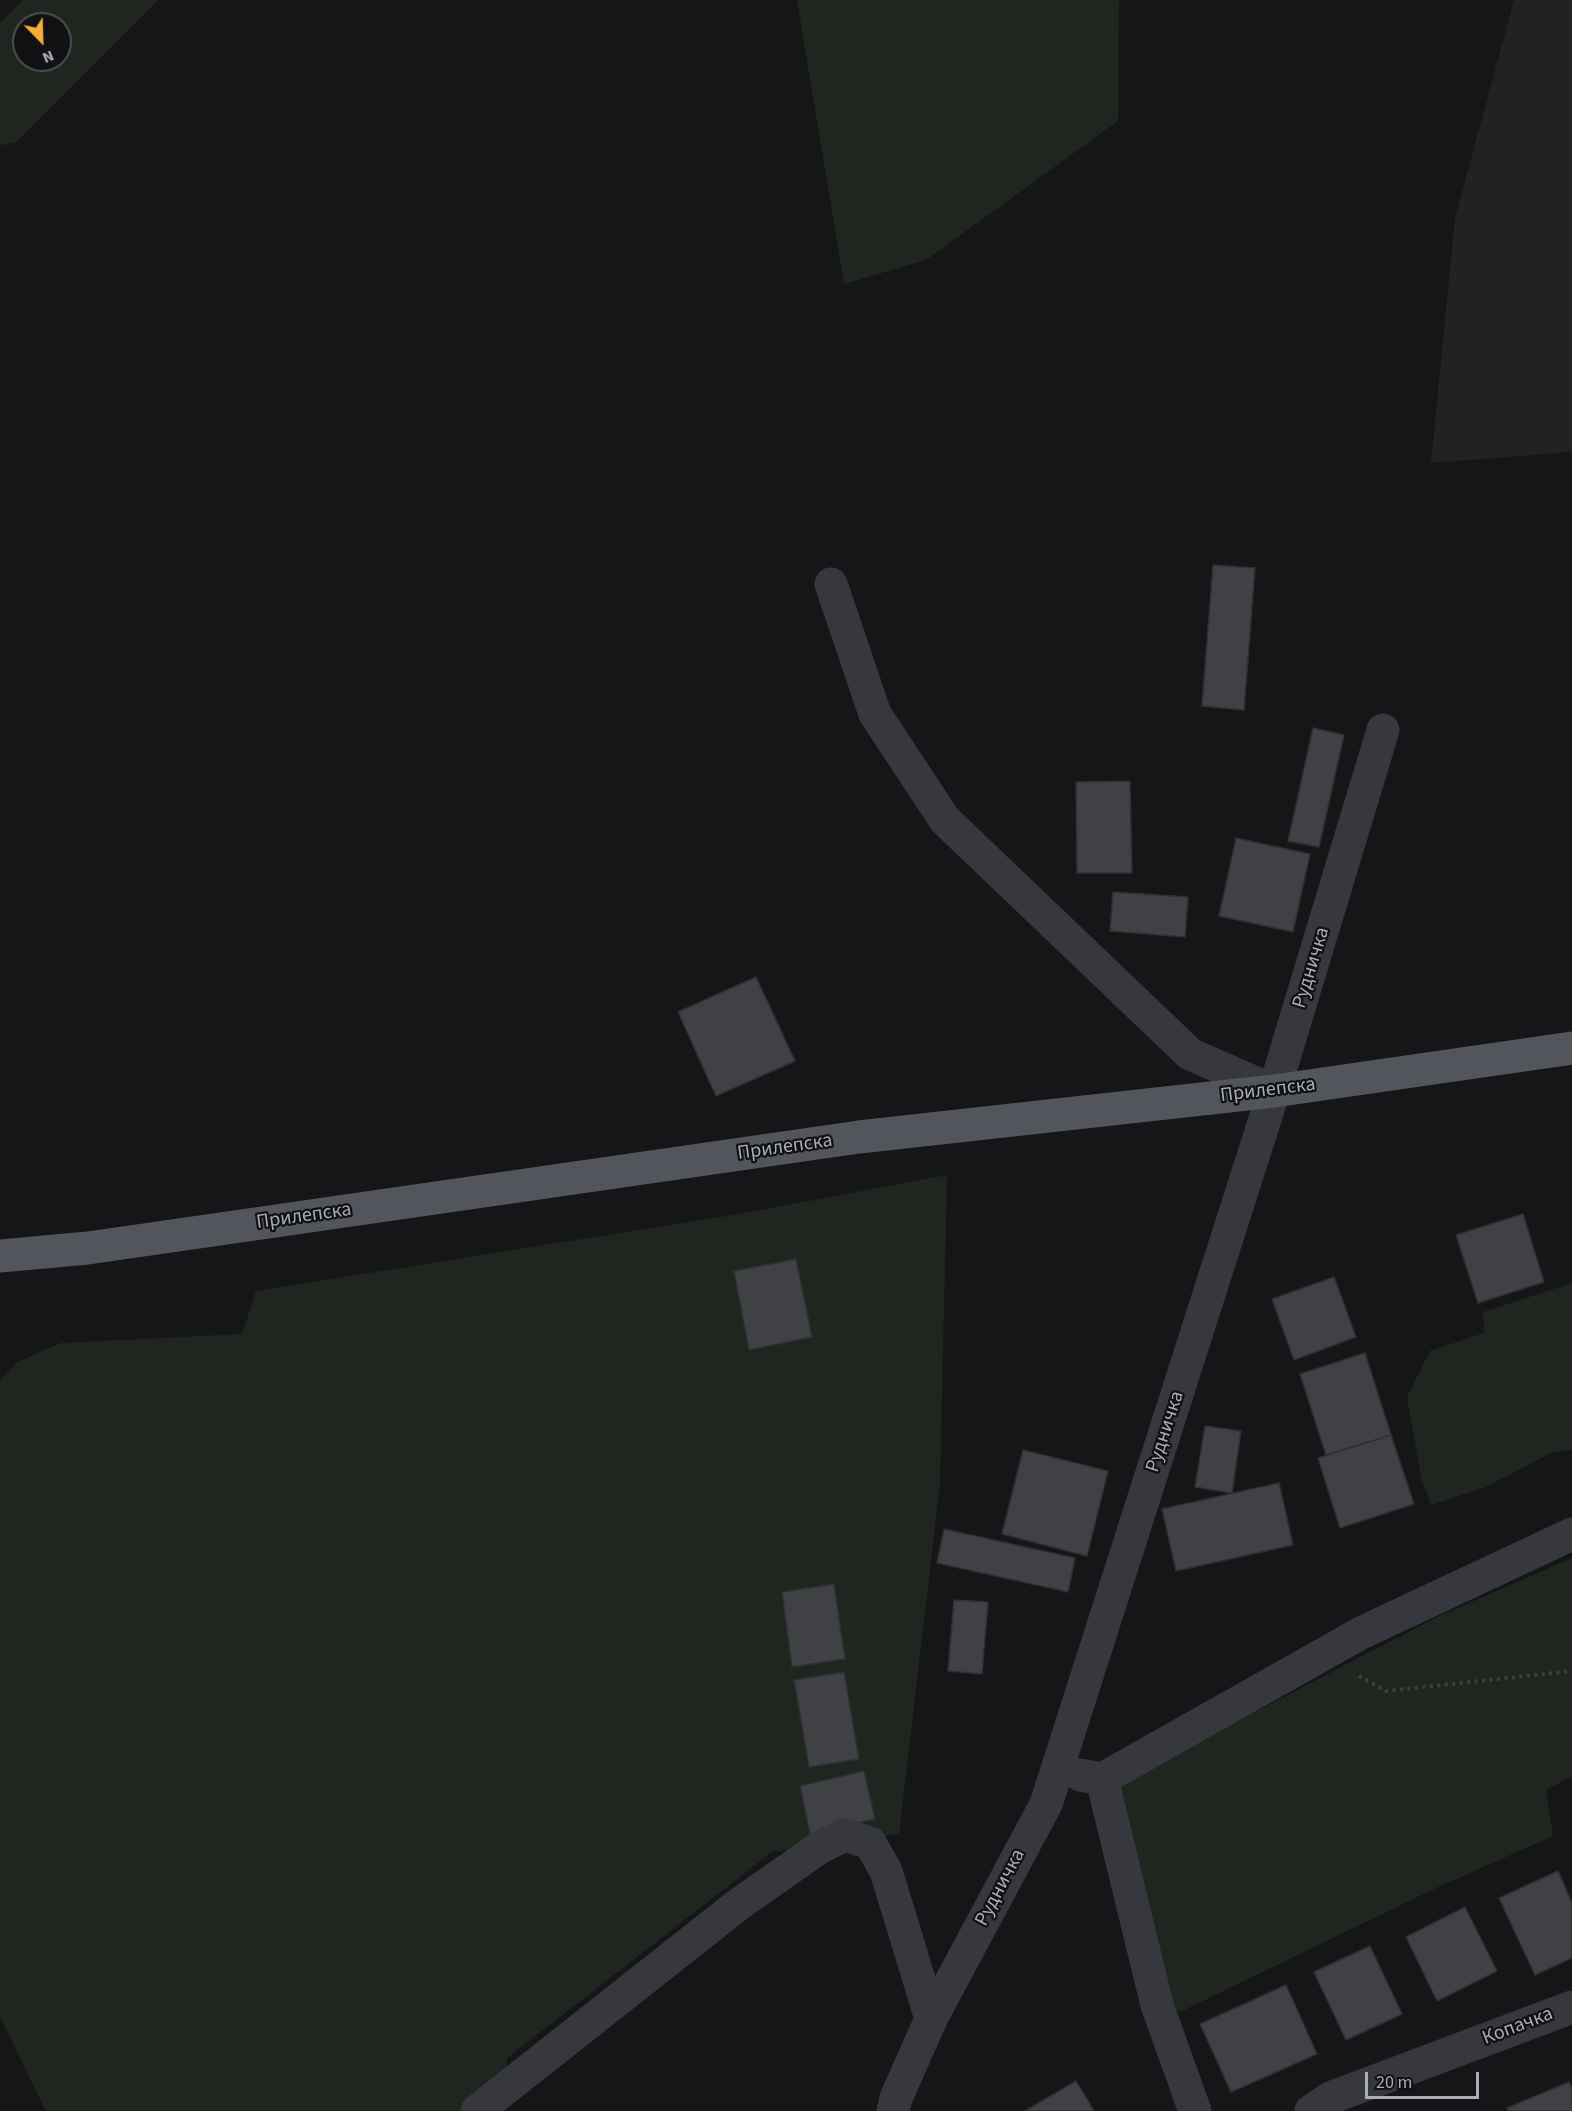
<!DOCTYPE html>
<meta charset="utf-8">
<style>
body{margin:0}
#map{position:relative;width:1572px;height:2111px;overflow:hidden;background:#161618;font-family:"Source Sans 3",sans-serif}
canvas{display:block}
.north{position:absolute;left:12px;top:12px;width:60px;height:60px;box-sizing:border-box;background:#111113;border:2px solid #4d4f55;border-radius:50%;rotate:157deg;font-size:16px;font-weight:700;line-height:24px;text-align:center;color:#a8adb8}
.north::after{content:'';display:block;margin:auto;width:21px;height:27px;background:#f2b134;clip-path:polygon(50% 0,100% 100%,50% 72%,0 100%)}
.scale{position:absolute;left:1365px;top:2072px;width:114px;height:27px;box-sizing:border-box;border:3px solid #a8adb8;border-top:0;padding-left:8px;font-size:18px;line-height:21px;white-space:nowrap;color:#a8adb8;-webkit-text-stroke:4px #111113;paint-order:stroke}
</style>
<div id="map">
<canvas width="1572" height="2111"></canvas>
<div class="north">N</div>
<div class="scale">20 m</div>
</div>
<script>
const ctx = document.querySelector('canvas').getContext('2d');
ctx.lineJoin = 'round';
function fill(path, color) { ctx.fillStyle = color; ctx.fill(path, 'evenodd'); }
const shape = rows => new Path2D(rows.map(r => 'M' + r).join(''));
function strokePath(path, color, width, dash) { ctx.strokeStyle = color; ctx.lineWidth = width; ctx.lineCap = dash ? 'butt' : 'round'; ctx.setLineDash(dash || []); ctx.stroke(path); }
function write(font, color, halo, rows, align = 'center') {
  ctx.font = font + ' "Source Sans 3",sans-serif'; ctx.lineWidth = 4.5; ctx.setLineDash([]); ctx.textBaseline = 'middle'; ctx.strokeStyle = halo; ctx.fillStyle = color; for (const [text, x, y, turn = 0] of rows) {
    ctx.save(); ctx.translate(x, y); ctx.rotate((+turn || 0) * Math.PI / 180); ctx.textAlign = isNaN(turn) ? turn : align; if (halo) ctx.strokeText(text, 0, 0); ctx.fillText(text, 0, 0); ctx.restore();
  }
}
fill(shape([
 [1514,0,1572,0,1572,452,1431,463,1455,218]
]), '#222225');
fill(shape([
 [23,0,158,0,15,143,0,145,0,23],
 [24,24,60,24,60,60,24,60],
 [797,0,1119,0,1118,121,926,260,844,284],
 [947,1175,940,1484,899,1834,772,1852,507,2058,505,2111,46,2111,0,2017,0,1381,17,1362,61,1343,242,1334,256,1291,739,1214],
 [1572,1283,1572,1449,1551,1453,1486,1487,1431,1505,1421,1477,1407,1397,1430,1351,1484,1333,1483,1312],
 [1572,1558,1572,1776,1546,1790,1553,1836,1434,1889,1178,2013,1160,1980,1117,1784,1437,1617]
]), '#1e261f');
const building = shape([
 [1213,565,1255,568,1244,710,1202,706,1213,565],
 [1313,728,1344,735,1319,847,1288,841,1313,728],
 [1130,781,1132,873,1077,873,1076,782,1130,781],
 [1236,838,1310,854,1293,932,1219,916,1236,838],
 [1113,892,1188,897,1185,937,1110,931,1113,892],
 [756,977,795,1061,716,1096,678,1012,756,977],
 [1523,1214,1544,1282,1478,1303,1456,1235,1523,1214],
 [796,1259,812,1337,749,1350,734,1271,796,1259],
 [1334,1277,1356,1337,1294,1360,1272,1299,1334,1277],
 [1365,1353,1391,1435,1326,1455,1300,1374,1365,1353],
 [1205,1426,1241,1431,1232,1493,1195,1487,1205,1426],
 [1391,1435,1414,1504,1340,1528,1318,1458,1391,1435],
 [1023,1450,1108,1471,1087,1556,1002,1534,1023,1450],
 [1279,1483,1293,1545,1176,1571,1162,1509,1279,1483],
 [944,1529,1075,1558,1068,1592,937,1563,944,1529],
 [834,1584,845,1659,792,1667,782,1592,834,1584],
 [954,1600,988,1602,982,1674,948,1671,954,1600],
 [844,1672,859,1759,809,1767,794,1680,844,1672],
 [864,1771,875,1819,810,1834,800,1786,864,1771],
 [1558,1871,1572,1903,1572,1958,1535,1975,1499,1898,1558,1871],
 [1465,1907,1497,1971,1437,2001,1406,1937,1465,1907],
 [1370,1946,1402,2014,1346,2040,1314,1972,1370,1946],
 [1286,1985,1317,2054,1231,2092,1200,2024,1286,1985],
 [1076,2081,1094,2111,1025,2111,1076,2081],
 [1569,2082,1572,2089,1572,2111,1508,2111,1507,2108,1569,2082]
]);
fill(building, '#404145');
strokePath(building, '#303034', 1.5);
strokePath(shape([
 [1359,1676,1386,1691,1572,1671]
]), '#3d3f44', 4, [3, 4.5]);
strokePath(shape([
 [831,584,875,714,945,820,1190,1054,1274,1091],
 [1080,1775,1102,1779,1157,2005,1195,2111],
 [1102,1779,1361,1633,1572,1534],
 [477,2111,739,1904,819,1848,845,1835,870,1843,886,1871,931,2019],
 [893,2111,896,2098,931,2019,1046,1804,1274,1091,1383,730],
 [1311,2111,1330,2098,1572,2007]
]), '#37383d', 33);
strokePath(shape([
 [0,1256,88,1248,859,1137,1274,1091,1572,1048]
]), '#53555c', 33);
write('20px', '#a8adb8', '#111113', [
 ["Рудничка",1312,968,-73],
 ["Прилепска",1268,1091,-7],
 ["Прилепска",785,1148,-8],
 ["Прилепска",304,1217,-8],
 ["Рудничка",1166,1432,-72],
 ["Рудничка",1001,1888,-62],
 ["Копачка",1518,2027,-21]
]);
</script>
